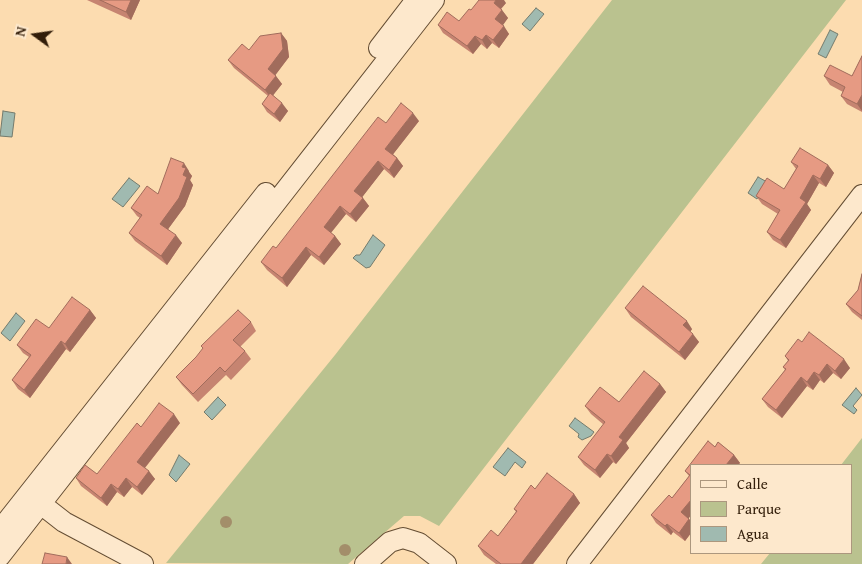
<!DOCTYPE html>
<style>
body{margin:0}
#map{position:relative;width:862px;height:564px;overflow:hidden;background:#fcdcb0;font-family:"Gentium Book Plus",serif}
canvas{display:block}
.legend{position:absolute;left:690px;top:464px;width:162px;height:90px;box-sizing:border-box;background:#fde8cc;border:1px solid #ac977e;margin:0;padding:6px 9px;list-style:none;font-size:15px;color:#321d09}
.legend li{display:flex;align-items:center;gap:10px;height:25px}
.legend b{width:25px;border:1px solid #ac977e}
.north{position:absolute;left:10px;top:10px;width:50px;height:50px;-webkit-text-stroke:4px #fde8cc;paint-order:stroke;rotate:284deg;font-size:14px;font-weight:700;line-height:20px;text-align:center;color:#321d09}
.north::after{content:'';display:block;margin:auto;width:18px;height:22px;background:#321d09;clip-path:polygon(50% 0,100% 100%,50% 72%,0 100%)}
</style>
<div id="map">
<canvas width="862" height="564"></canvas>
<ul class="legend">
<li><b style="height:6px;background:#fde8cc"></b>Calle</li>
<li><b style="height:14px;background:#bac28f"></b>Parque</li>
<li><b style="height:14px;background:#a0bab0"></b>Agua</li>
</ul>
<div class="north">N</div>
</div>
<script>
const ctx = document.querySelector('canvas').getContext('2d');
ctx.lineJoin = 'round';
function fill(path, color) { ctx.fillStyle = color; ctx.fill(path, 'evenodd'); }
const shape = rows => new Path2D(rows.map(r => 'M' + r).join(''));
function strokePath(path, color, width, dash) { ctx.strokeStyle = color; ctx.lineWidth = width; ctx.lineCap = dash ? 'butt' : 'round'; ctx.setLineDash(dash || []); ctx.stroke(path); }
fill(shape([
 [612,0,846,0,439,526,420,516,404,516,348,564,166,563,335,355],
 [862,438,862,564,761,564,770,553,851,553,851,465,841,465]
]), '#bac28f');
const water = shape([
 [536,8,544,14,530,31,522,24,536,8],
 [830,30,838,34,826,58,818,54,830,30],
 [3,111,15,113,12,137,0,136,3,111],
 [758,177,767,182,757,199,748,193,758,177],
 [129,178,140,186,123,207,112,199,129,178],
 [373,235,385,245,370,267,366,268,353,258,356,255,360,255,373,235],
 [16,313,25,321,10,341,1,333,16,313],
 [856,388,862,395,853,406,857,410,854,414,842,405,856,388],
 [218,397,226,405,212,420,204,412,218,397],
 [575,418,594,432,591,436,582,440,578,437,579,434,569,426,575,418],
 [508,448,526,462,522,468,515,462,505,476,493,467,508,448],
 [179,455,190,464,176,482,169,475,179,455]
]);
fill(water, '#a0bab0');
strokePath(water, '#747b6d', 1);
const minor = shape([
 [379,48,416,0],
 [32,497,64,522,143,564],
 [0,530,266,193],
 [0,556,434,0],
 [365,564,390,542,403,538,419,543,446,564],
 [577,564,862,195]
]);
strokePath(minor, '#644d33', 22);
strokePath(minor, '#fde8cc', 20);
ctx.fillStyle = '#a38e6a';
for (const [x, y] of [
 [226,522],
 [345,550]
]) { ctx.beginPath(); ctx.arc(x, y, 6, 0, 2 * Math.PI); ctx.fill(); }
fill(shape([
 [87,0,140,0,131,20],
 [506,3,501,9,508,18,502,25,509,34,499,48,492,43,487,49,481,44,473,54,443,33,438,25,459,21,471,10],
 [281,33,287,41,289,57,275,75,282,84,273,95,288,111,280,122,267,112,262,104,268,96,234,68,228,60,249,50],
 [862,56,862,112,847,104,841,96,843,92,830,85,824,76,852,76],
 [419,121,393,154,397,158,403,166,394,178,384,169,362,197,369,206,356,222,346,214,331,233,335,236,341,244,324,265,311,255,287,287,267,270,261,262,276,248,386,123],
 [791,162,828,165,834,173,826,187,819,183,807,204,811,210,786,248,773,240,767,232,778,214,762,204,756,196,784,189,796,169],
 [189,171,189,172,192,176,190,180,193,185,185,206,168,229,182,243,167,265,135,241,129,233,140,218,137,216,131,208,158,194],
 [862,274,862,320,852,312,846,304,858,290],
 [625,308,692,329,690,332,699,342,685,360,631,317],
 [90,310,96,318,70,352,66,349,30,398,18,389,12,380,29,357,23,353,17,345,49,328],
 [251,322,256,331,240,347,245,351,251,359,231,380,226,375,198,402,182,385,176,377,196,357],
 [802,342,850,368,841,379,833,373,824,383,820,380,813,390,807,386,782,418,768,407,762,399,785,370,783,367,788,361,785,356],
 [660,384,666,392,626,443,629,448,616,464,613,462,600,478,584,465,578,457,604,425,591,414,585,406,619,402],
 [180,423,145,468,155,479,142,495,132,487,124,497,117,492,107,506,81,486,76,478,97,474,141,427],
 [708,441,715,447,718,442,734,455,740,463,738,465,691,465,691,515,688,518,691,521,691,533,685,541,673,532,671,535,656,523,651,515,669,495,672,498,689,476,685,471],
 [535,489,574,494,580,503,533,564,496,564,484,555,478,546,498,536,516,512,514,509]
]), '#c68471');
fill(shape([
 [131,0,140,0,131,20,126,12],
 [496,0,504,0,506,3,499,11,494,3],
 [502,10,508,18,501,28,495,19],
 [504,26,509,34,499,48,493,40],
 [281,33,287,41,289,57,274,77,268,69],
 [486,35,492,43,487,49,482,40],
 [475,36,481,44,473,54,467,46],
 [276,76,282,84,271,98,265,90],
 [862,95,862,111,857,104],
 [282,103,288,111,280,122,274,114],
 [413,113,419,121,391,157,385,149],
 [397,158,403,166,394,178,389,170],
 [378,161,384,169,360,200,354,191],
 [184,163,189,171,189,172,192,176,190,180,193,185,185,206,166,232,160,224,183,175,182,167],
 [828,165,834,173,826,187,820,179],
 [813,175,819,183,807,204,811,210,786,248,780,240,800,198],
 [363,198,369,206,356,222,350,214],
 [340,206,346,214,329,235,324,227],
 [176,235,182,243,167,265,161,256],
 [335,236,341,244,324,265,319,257],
 [306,247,311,255,287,287,282,278],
 [90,310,96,318,70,352,65,344],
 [687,321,692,329,689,334,683,325],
 [693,334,699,342,685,360,679,352],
 [61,341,66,349,30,398,24,390],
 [844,359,850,368,841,379,835,371],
 [827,364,833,373,824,383,819,375],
 [814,372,820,380,813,390,807,382],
 [801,377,807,386,782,418,776,410],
 [660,384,666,392,626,443,629,448,616,464,611,456,619,437],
 [174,414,180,423,143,470,137,462],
 [607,454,613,462,600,478,595,470],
 [734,455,740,463,738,465,726,465],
 [149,471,155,479,142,495,137,487],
 [126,478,132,487,124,497,118,489],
 [111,484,117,492,107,506,101,498],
 [574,494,580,503,533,564,521,564],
 [691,500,691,515,687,521,681,512],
 [689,519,691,521,691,533,685,541,679,533],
 [667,524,673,532,671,535,665,526],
 [67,557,72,564,66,564]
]), '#a16c5c');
const building = shape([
 [100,0,131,0,126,12,100,0],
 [479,0,496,0,494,3,502,10,495,19,504,26,493,40,486,35,482,40,475,36,467,46,438,25,447,12,459,21,469,9,471,10,479,0],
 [281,33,283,49,268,69,276,76,265,90,228,60,242,44,249,50,260,36,281,33],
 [862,56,862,95,857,104,841,96,845,87,824,76,830,65,852,76,862,56],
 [270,93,282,103,274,114,262,104,270,93],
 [401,103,413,113,385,149,397,158,389,170,378,161,354,191,363,198,350,214,340,206,324,227,335,236,319,257,306,247,282,278,261,262,273,246,276,248,378,117,386,123,401,103],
 [800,148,828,165,820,179,813,175,800,198,806,202,780,240,767,232,780,210,756,196,767,178,784,189,798,166,791,162,800,148],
 [171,158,184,163,182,167,186,168,183,175,187,177,179,198,160,224,176,235,161,256,129,233,142,215,131,208,147,186,158,194,171,158],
 [862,274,862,316,846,304,858,290,862,274],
 [643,286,687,321,683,325,693,334,679,352,625,308,643,286],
 [72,297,90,310,65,344,61,341,24,390,12,380,31,355,17,345,36,319,49,328,72,297],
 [238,310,251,322,233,340,245,351,225,372,220,367,193,394,176,377,196,357,203,348,201,346,238,310],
 [809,332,844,359,835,371,827,364,819,375,814,372,807,382,801,377,776,410,762,399,786,369,783,367,789,360,785,356,798,339,802,342,809,332],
 [644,371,660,384,619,437,623,440,611,456,607,454,595,470,578,457,605,422,585,406,600,387,619,402,644,371],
 [159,403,174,414,137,462,149,471,137,487,126,478,118,489,111,484,101,498,76,478,85,465,97,474,137,423,141,427,159,403],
 [708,441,715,447,718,442,734,455,726,465,691,465,691,500,681,512,689,519,679,533,667,524,665,526,651,515,669,495,672,498,690,475,685,471,708,441],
 [547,473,574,494,521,564,501,564,478,546,491,530,498,536,517,511,514,509,531,485,535,489,547,473],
 [45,553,67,557,66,564,42,564,45,553]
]);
fill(building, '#e69a83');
strokePath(building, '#a16c5c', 1);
</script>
